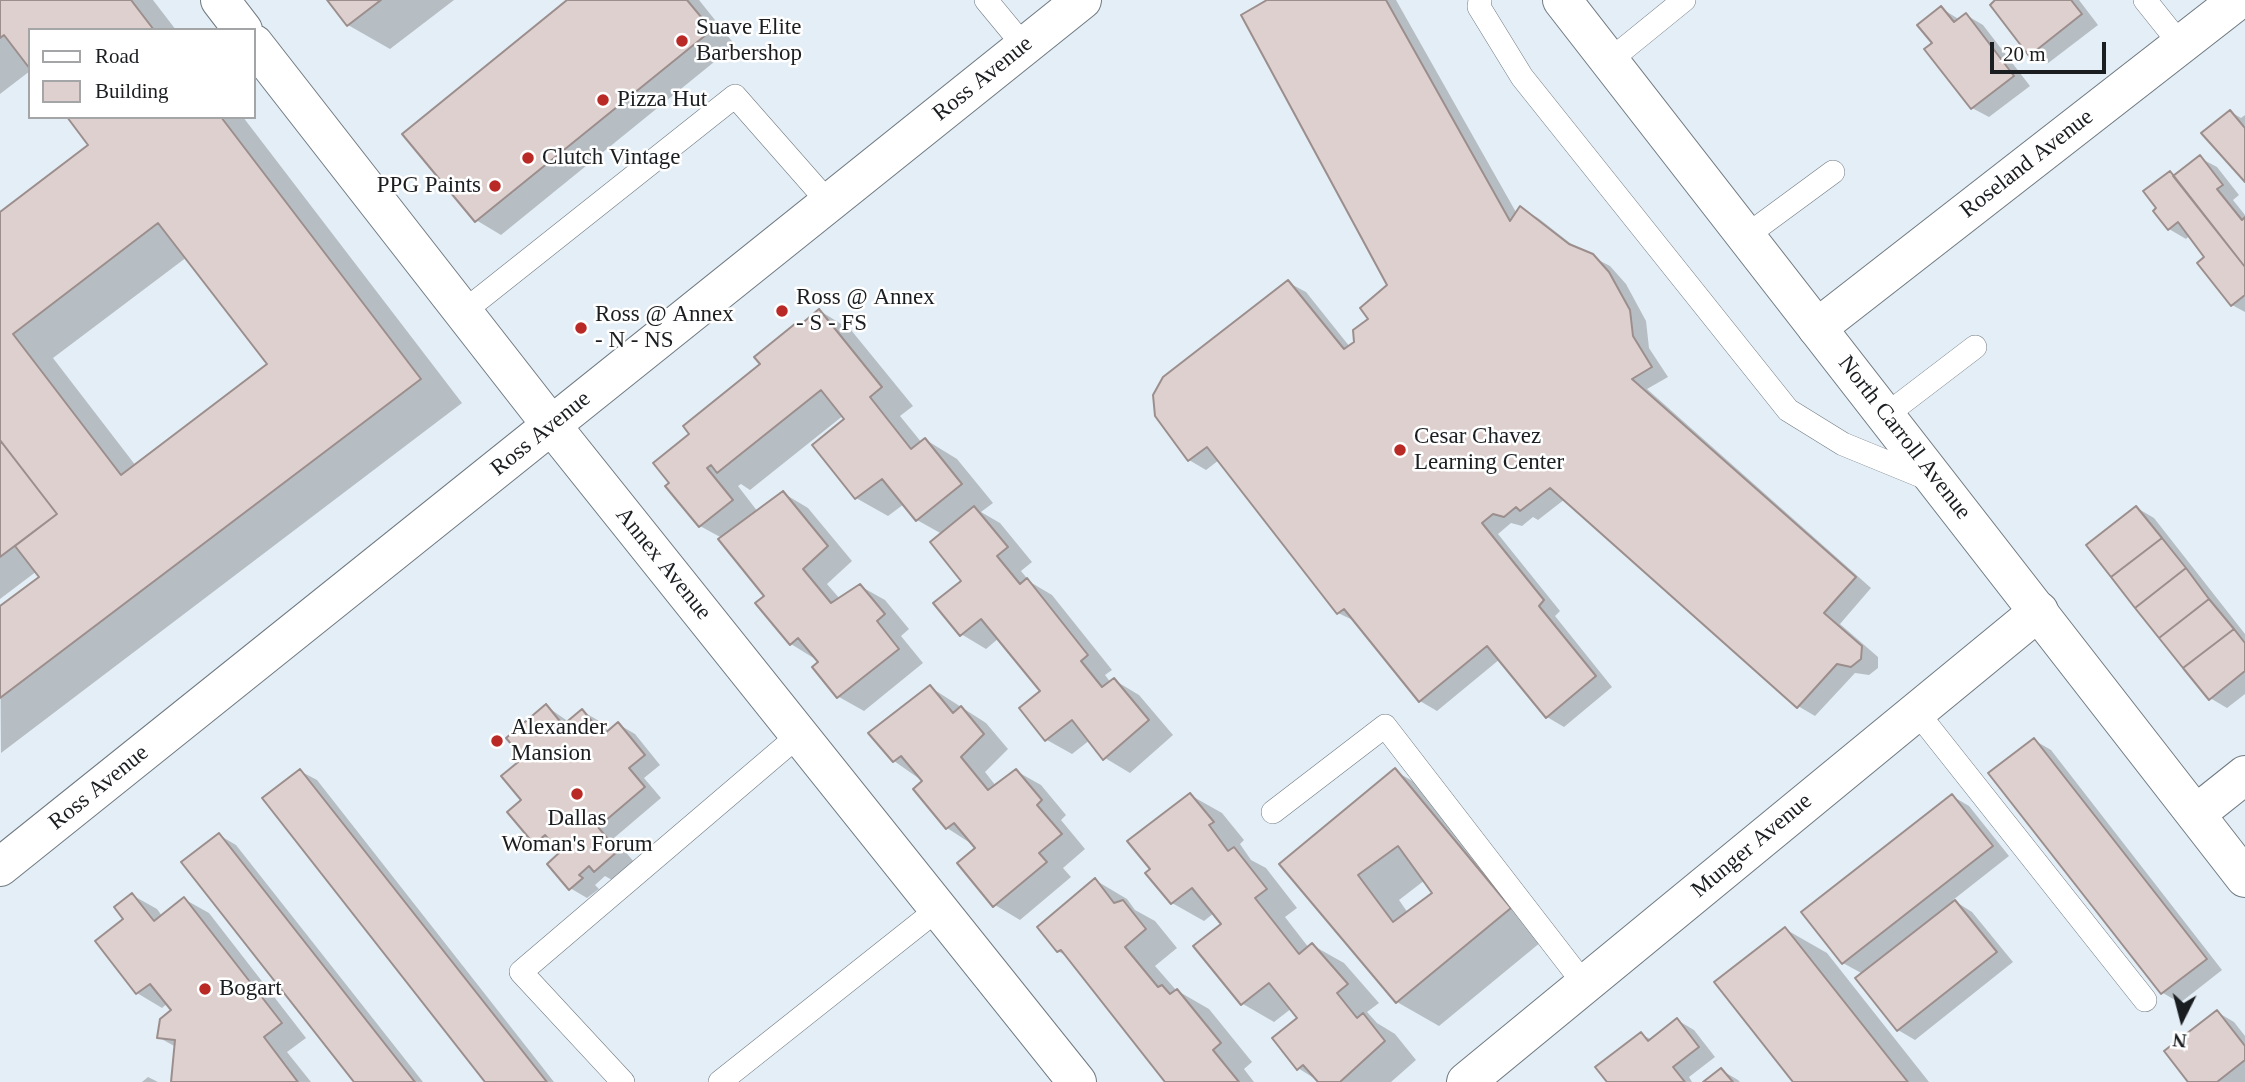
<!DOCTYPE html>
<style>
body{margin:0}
#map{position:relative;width:2245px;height:1082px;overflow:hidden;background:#e4eef6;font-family:Georgia,serif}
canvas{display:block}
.legend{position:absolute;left:28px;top:28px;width:228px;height:91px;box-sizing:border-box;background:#fff;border:2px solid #a4a5a6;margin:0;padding:9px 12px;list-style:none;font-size:21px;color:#1b1e21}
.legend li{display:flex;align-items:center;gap:14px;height:35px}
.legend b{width:35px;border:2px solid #a4a5a6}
.north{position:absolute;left:2147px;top:984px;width:70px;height:70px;-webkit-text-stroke:5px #fff;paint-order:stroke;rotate:186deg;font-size:19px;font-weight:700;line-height:28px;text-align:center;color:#1b1e21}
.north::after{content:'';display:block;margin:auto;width:24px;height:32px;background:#1b1e21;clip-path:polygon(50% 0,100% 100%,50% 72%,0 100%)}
.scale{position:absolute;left:1990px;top:42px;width:116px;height:32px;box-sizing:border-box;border:4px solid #1b1e21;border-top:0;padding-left:9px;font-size:21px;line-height:24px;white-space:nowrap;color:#1b1e21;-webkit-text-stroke:5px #fff;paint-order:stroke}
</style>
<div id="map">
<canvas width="2245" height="1082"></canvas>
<ul class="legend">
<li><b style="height:9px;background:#fff"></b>Road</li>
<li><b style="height:19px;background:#ded0ce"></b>Building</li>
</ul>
<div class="north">N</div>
<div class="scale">20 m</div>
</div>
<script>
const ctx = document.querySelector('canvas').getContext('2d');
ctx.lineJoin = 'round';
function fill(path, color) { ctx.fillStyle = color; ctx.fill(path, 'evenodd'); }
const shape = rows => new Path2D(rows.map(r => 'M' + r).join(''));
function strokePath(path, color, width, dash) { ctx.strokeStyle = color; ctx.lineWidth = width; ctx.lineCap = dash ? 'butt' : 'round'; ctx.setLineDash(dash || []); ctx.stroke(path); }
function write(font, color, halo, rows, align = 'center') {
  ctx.font = font + ' Georgia,serif'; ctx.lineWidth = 5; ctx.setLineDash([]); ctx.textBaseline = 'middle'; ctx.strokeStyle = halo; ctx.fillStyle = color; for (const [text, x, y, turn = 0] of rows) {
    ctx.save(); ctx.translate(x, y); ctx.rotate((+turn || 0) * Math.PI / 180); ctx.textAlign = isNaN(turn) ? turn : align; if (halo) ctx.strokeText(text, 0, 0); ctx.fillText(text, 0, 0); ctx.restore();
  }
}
fill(shape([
 [0,0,153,0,176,30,30,30,30,71,0,94],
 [329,0,454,0,390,49,348,25],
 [570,0,699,0,735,45,501,235,476,220],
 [1271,0,1396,0,1517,214,1521,209,1538,218,1579,250,1610,266,1626,284,1646,321,1649,348,1668,377,1647,389,1871,588,1840,624,1878,657,1878,668,1869,675,1855,673,1815,716,1798,706,1565,499,1538,520,1533,517,1522,526,1511,523,1498,534,1560,611,1555,616,1612,687,1564,727,1547,717,1500,659,1437,711,1420,701,1357,622,1338,613,1219,460,1206,470,1189,460,1156,415,1289,283,1306,292,1350,347,1356,343,1390,285],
 [1998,0,2079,0,2098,25,2047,64,2030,54],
 [1941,8,1960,20,1966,15,1983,25,2030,86,1989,117,1972,108,1934,43],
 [2231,112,2241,118,2245,115,2245,182],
 [69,117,243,117,462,403,1,753,0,608,41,577,37,571,0,599,0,214,91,146],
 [187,257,269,365,136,466,53,358],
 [2200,158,2217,167,2239,195,2233,200,2245,215,2245,312,2232,305,2207,257,2190,235,2186,239,2169,229,2170,173,2175,176],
 [820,311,851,330,913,406,900,416,922,443,926,440,957,459,993,503,981,512,1000,523,1032,562,1021,571,1030,582,1052,595,1112,670,1105,675,1111,683,1114,680,1139,695,1173,735,1130,773,1105,758,1090,740,1072,754,1047,740,1021,709,1042,692,999,638,986,649,961,634,963,581,942,534,917,520,904,504,888,516,856,498,844,415,750,490,741,484,738,486,758,512,783,493,808,508,852,561,827,584,840,599,860,586,885,600,909,629,901,636,923,663,864,711,839,697,814,667,820,662,791,644,767,596,722,538,700,526,692,434,799,327],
 [2137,508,2154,518,2245,634,2245,694,2227,708,2210,698],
 [930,687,986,723,1008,749,985,772,996,786,1016,771,1041,785,1066,815,1061,820,1085,849,1063,868,1071,877,1020,920,995,905,978,848,947,828,924,782,894,761],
 [546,706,569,722,582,711,599,721,609,732,618,724,635,734,660,765,644,778,661,798,614,838,634,862,612,880,605,876,595,885,599,889,587,898,570,888,563,852,558,847,552,853,535,843,524,800,525,758],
 [2034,740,2051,750,2222,970,2180,1003,2163,993,1991,774],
 [300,771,317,780,554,1082,487,1082],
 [1395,771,1437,795,1552,933,1439,1026,1397,1002,1282,864],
 [1425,880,1435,893,1408,913,1399,900],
 [1190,795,1222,813,1244,840,1240,844,1251,860,1266,868,1297,908,1285,917,1309,948,1312,945,1344,963,1379,1003,1367,1012,1377,1023,1395,1034,1416,1060,1391,1082,1320,1082,1298,1068,1300,1018,1292,1008,1274,1022,1243,1004,1223,924,1214,913,1204,921,1172,903,1152,869],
 [1952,796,1969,806,2009,856,1953,900,1972,912,2013,962,1915,1040,1898,1030,1863,974,1843,963],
 [219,835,236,845,423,1082,357,1082],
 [1095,880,1127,899,1135,910,1155,921,1177,948,1155,966,1176,990,1209,1009,1252,1062,1244,1069,1254,1082,1169,1082,1068,957,1058,951],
 [132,895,157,909,162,916,184,899,209,913,306,1038,287,1052,311,1082,172,1082,176,1047,158,1037,173,1010,168,1003,162,1008,137,993,97,941,125,919],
 [1785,929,1827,953,1929,1082,1795,1082],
 [2217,1012,2234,1022,2245,1036,2245,1082,2190,1082],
 [1677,1020,1694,1030,1715,1057,1689,1077,1692,1082,1610,1082,1641,1034,1652,1040],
 [1721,1070,1738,1080,1740,1082,1706,1082],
 [148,1077,158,1082,142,1082]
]), '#0003');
const building = shape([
 [0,0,131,0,154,30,30,30,30,69,4,35,0,38,0,0],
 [327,0,381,0,347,26,327,0],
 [567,0,687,0,712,30,475,222,402,134,567,0],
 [1267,0,1386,0,1510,221,1520,206,1569,244,1593,254,1609,272,1630,310,1633,336,1652,367,1632,379,1856,577,1824,613,1862,646,1861,659,1851,667,1837,664,1797,708,1550,488,1520,511,1516,507,1504,517,1493,514,1482,523,1544,600,1539,606,1596,676,1546,718,1487,646,1419,702,1344,609,1337,614,1207,447,1188,461,1155,416,1153,395,1163,377,1288,280,1344,349,1354,342,1353,330,1368,319,1360,308,1387,285,1241,15,1267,0],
 [1995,0,2071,0,2082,14,2029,56,1990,5,1995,0],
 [1941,6,1954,22,1966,13,2014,76,1971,109,1924,49,1932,43,1917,25,1941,6],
 [2230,110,2245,128,2245,182,2201,133,2230,110],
 [67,117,221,117,421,379,0,698,0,606,39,577,15,546,57,514,0,440,0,212,88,145,67,117],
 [158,223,267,364,121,475,13,334,158,223],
 [2200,155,2223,185,2217,189,2242,220,2245,217,2245,267,2173,176,2200,155],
 [2170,171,2245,267,2245,295,2231,306,2197,263,2204,257,2178,222,2168,230,2153,211,2156,208,2143,191,2170,171],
 [819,309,882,387,870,397,911,449,925,438,962,484,916,521,882,479,855,499,812,445,844,419,821,390,717,473,711,465,707,468,733,500,699,527,665,486,669,483,653,463,689,434,683,426,760,364,754,357,796,323,799,326,819,309],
 [0,440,57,514,0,557,0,440],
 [783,491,828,546,803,569,831,603,860,584,885,614,877,621,899,649,837,698,812,667,818,662,798,638,790,645,755,603,764,596,718,539,783,491],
 [974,506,1008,547,997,556,1020,584,1027,578,1088,655,1081,661,1102,687,1114,678,1149,720,1103,760,1072,720,1045,741,1019,708,1040,691,981,619,960,636,933,603,961,581,930,542,974,506],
 [2136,506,2162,538,2111,577,2086,545,2136,506],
 [2162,538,2186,568,2135,608,2111,577,2162,538],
 [2186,568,2209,599,2159,638,2135,608,2186,568],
 [2209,599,2234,629,2183,668,2159,638,2209,599],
 [2234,629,2245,643,2245,671,2209,700,2183,668,2234,629],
 [930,685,953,713,961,706,984,734,961,757,988,790,1016,769,1042,800,1037,805,1062,834,1039,853,1047,862,993,907,957,863,975,848,954,823,946,829,913,789,922,781,901,756,893,762,868,733,930,685],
 [546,704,563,725,582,709,603,735,618,722,645,755,629,768,645,787,598,827,618,851,594,872,589,866,579,875,583,878,569,890,547,864,560,852,545,835,534,844,507,812,521,800,501,776,523,758,506,738,546,704],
 [2034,738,2207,959,2161,994,1988,773,2034,738],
 [1395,768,1511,908,1396,1003,1279,864,1395,768],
 [1398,846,1432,893,1393,922,1358,875,1398,846],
 [300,769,547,1082,485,1082,262,798,300,769],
 [1190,793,1214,822,1209,825,1228,851,1234,847,1267,889,1255,898,1299,954,1312,943,1348,984,1337,993,1357,1018,1363,1013,1385,1041,1340,1082,1318,1082,1303,1065,1297,1070,1272,1038,1297,1018,1269,983,1241,1005,1193,946,1221,924,1192,888,1171,904,1145,873,1150,869,1127,841,1190,793],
 [1952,794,1993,846,1842,964,1801,912,1952,794],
 [219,833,415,1082,354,1082,181,862,219,833],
 [1095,878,1114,903,1123,900,1146,929,1125,947,1158,987,1162,985,1170,994,1177,989,1221,1043,1213,1050,1239,1082,1165,1082,1061,950,1057,952,1037,927,1095,878],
 [132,893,154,921,184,897,282,1023,264,1037,298,1082,171,1082,175,1040,157,1038,160,1019,171,1010,150,984,136,994,95,941,123,919,114,907,132,893],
 [1955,900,1997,952,1897,1031,1855,978,1955,900],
 [1785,927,1908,1082,1793,1082,1714,982,1785,927],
 [2217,1010,2245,1046,2245,1060,2217,1082,2188,1082,2164,1051,2217,1010],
 [1677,1018,1699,1047,1673,1067,1685,1082,1607,1082,1595,1067,1641,1032,1648,1041,1677,1018],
 [1721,1068,1733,1082,1703,1082,1721,1068]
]);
fill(building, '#ded0ce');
strokePath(building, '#9b8e8c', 2);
const service = shape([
 [986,0,1024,46],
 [1480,0,1479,7,1522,77,1788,410,1843,444,1931,480],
 [2145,0,2181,45],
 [1609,61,1684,0],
 [1746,236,1833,172],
 [463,312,735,96,829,203],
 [1886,415,1975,347],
 [1916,711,2145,1000],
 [1273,812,1385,726,1585,985],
 [623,1082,521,972,799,735],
 [720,1082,938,909]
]);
const minor = shape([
 [220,0,243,30],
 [254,44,552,426,1077,1082],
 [1817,328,2238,0],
 [2196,814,2245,775],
 [1466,1082,2039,611]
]);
const tertiary = shape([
 [1562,0,2245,878]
]);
const secondary = shape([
 [0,867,1082,0]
]);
strokePath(service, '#707a81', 24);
strokePath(minor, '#707a81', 40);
strokePath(tertiary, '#707a81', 40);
strokePath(secondary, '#707a81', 40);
strokePath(service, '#fff', 23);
strokePath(minor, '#fff', 38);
strokePath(tertiary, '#fff', 38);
strokePath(secondary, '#fff', 38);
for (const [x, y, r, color] of [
 [682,41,7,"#b92a27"],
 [603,100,7,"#b92a27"],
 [528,158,7,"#b92a27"],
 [495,186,7,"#b92a27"],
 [782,311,7,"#b92a27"],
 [581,328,7,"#b92a27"],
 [1400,450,7,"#b92a27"],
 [497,741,7,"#b92a27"],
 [577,794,7,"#b92a27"],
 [205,989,7,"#b92a27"]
]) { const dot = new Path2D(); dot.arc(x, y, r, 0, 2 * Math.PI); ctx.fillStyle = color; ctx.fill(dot); strokePath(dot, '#fff', 2.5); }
write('23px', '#1b1e21', '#fff', [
 ["Suave Elite",696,28],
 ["Barbershop",696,54],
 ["Pizza Hut",617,100],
 ["Clutch Vintage",542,158],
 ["PPG Paints",481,186,"right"],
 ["Ross @ Annex",796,298],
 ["- S - FS",796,324],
 ["Ross @ Annex",595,315],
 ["- N - NS",595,341],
 ["Cesar Chavez",1414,437],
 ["Learning Center",1414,463],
 ["Alexander",511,728],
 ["Mansion",511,754],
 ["Dallas",577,819,"center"],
 ["Woman's Forum",577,845,"center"],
 ["Bogart",219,989]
], 'left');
write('23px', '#1b1e21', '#fff', [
 ["Ross Avenue",983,79,-39],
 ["Roseland Avenue",2027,164,-38],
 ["Ross Avenue",541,434,-39],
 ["North Carroll Avenue",1904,438,52],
 ["Annex Avenue",663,564,51],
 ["Ross Avenue",99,788,-39],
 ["Munger Avenue",1752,846,-40]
]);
</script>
